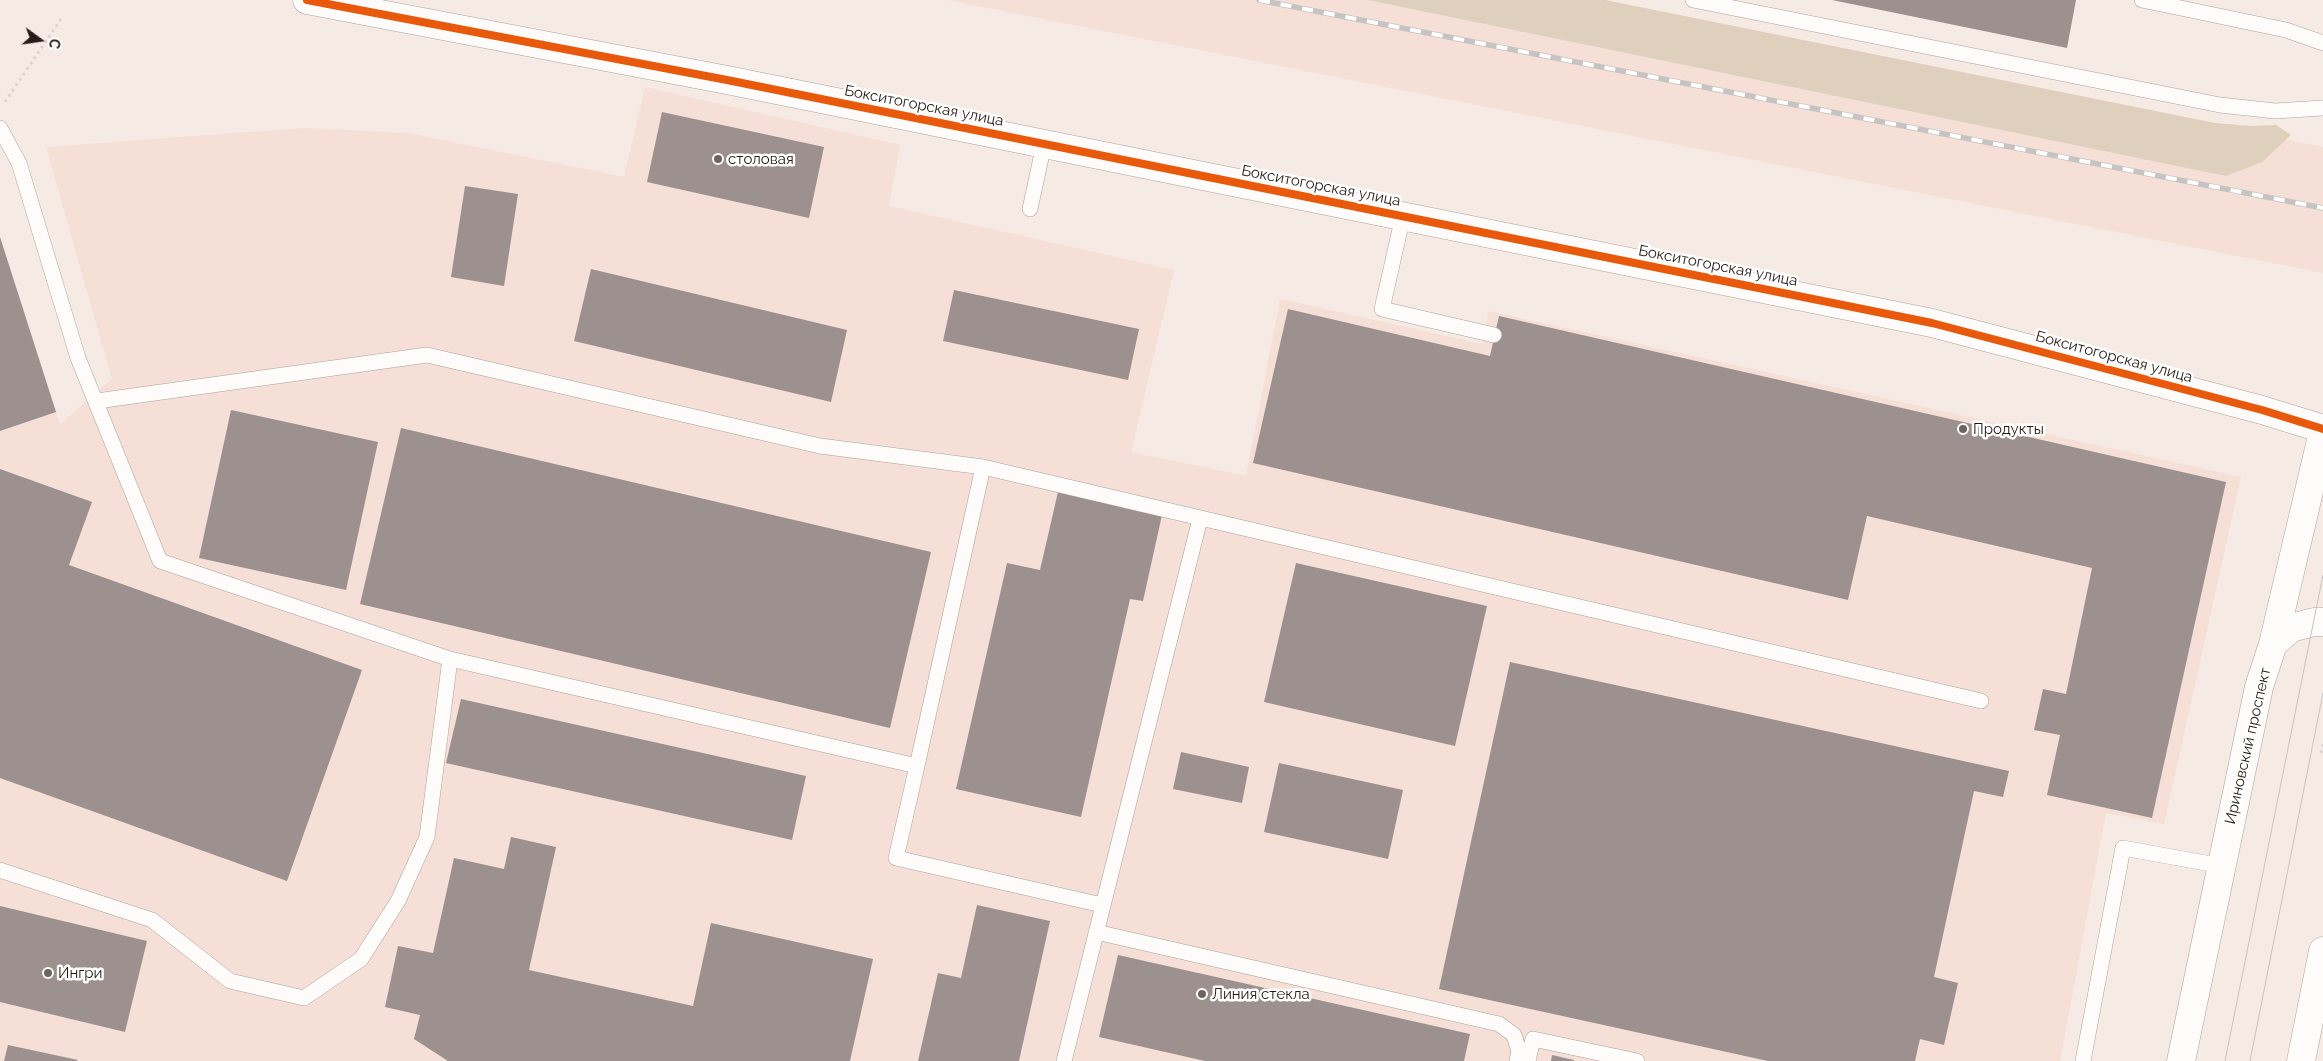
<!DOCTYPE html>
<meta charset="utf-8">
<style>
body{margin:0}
#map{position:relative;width:2323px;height:1061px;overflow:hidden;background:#f6eae4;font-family:Raleway,sans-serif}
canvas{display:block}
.north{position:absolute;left:15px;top:15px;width:50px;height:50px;-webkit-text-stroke:4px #fff;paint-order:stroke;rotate:104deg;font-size:14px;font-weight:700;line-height:20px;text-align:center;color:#251b17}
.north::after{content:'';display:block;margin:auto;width:18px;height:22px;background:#251b17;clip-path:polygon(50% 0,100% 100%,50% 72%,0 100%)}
</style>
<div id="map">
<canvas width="2323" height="1061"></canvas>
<div class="north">С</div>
</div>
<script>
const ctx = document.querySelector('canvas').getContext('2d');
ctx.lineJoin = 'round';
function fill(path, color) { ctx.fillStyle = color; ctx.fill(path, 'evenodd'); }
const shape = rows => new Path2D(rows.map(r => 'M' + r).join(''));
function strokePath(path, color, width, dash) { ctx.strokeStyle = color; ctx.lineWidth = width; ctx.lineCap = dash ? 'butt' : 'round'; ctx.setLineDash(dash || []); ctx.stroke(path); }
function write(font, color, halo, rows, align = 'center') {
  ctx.font = font + ' Raleway,sans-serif'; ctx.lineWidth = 5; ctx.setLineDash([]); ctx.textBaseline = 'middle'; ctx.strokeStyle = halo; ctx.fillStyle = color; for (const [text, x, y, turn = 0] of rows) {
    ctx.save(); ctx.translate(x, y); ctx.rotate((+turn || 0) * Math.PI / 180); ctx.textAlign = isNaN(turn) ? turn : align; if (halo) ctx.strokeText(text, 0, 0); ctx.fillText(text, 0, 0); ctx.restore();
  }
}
fill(shape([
 [948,0,1587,0,2323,147,2323,273],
 [645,87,900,145,889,206,1174,270,1131,452,1246,476,1280,299,1482,344,1489,311,2241,477,2164,824,2106,813,2060,1061,0,1061,0,236,60,424,112,379,46,147,303,128,408,133,624,177]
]), '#f5dfd6');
fill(shape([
 [1368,0,1605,0,2215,123,2250,126,2276,125,2291,135,2262,162,2226,176]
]), '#ded0bc');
fill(shape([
 [1832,0,2076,0,2067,48],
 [662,112,824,147,809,218,647,182],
 [465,186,518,194,504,286,451,277],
 [0,237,56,412,0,431],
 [591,269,847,330,831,402,574,341],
 [954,290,1139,329,1128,380,943,341],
 [1288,309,1490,356,1499,316,2226,482,2152,818,2047,795,2060,735,2034,730,2043,689,2066,694,2092,568,1867,516,1848,600,1253,463],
 [231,410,378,442,346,590,199,558],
 [401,428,931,552,890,728,360,604],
 [0,469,92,502,69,565,362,670,287,881,0,778],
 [1058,492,1162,515,1143,601,1130,599,1081,817,956,789,1007,563,1040,570],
 [1296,563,1487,606,1455,746,1264,702],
 [1510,662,2009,771,2003,797,1974,791,1934,977,1958,983,1944,1045,1920,1039,1915,1061,1768,1061,1439,989],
 [461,699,806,776,792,840,446,763],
 [1181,752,1249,767,1242,803,1173,789],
 [1279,763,1403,790,1388,859,1264,832],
 [511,837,556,847,529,970,693,1006,711,923,873,959,850,1061,448,1061,414,1039,420,1015,385,1007,398,946,433,953,454,858,504,869],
 [977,905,1050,921,1019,1061,918,1061,938,973,961,978],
 [0,906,147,941,125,1032,0,1002],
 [1118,955,1470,1034,1464,1061,1205,1061,1099,1037],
 [8,1045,78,1060,77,1061,4,1061],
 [1552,1055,1574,1060,1574,1061,1551,1061]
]), '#9c918f');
const service = shape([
 [1693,0,2220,105,2275,111,2323,108],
 [2142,0,2286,30,2323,43],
 [0,128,19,163,78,358,160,561,450,659,917,766,983,467],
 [1030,209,1044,144],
 [1403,216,1382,309,1494,335],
 [97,401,427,355,820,446,983,467,1981,701],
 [917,766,896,858,1102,905],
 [0,870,152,920,230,981,304,998,361,959,398,901,427,837,450,659],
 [1096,932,1499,1024,1514,1035,1519,1051,1517,1061],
 [1064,1061,1200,519],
 [1528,1061,1533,1039,1637,1061],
 [2083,1061,2123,848,2222,866]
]);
const minor = shape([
 [307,0,727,80,1932,323,2262,410,2323,429]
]);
const secondary = shape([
 [2273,644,2291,628,2314,622,2323,622],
 [2181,1061,2259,687,2273,644,2323,432],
 [2301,1061,2323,951]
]);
strokePath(service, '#aba19c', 16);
strokePath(minor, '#aba19c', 29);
strokePath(secondary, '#aba19c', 29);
strokePath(shape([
 [5,102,61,19],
 [2321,753,2323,744]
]), '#d7d4d2', 3, [2.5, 4]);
strokePath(service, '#fefcfb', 15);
strokePath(minor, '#fefcfb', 28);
strokePath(secondary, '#fefcfb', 28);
strokePath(shape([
 [2225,1061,2323,575],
 [2250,1061,2323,693]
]), '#c6c4c2', 1);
const rail = shape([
 [1259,0,2323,208]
]);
strokePath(rail, '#c6c4c2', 5.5);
strokePath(rail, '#fff', 4, [11]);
strokePath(shape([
 [307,0,727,80,1932,323,2262,410,2323,429]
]), '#e8590c', 8);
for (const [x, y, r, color] of [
 [718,159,5,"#6e635f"],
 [1963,429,5,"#6e635f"],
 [48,973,5,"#6e635f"],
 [1202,994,5,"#6e635f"]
]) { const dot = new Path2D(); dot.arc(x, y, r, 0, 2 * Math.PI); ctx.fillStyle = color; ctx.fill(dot); strokePath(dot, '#fff', 2); }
write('15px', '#251b17', '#fff', [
 ["Бокситогорская улица",924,106,11],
 ["Бокситогорская улица",1321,186,11],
 ["Бокситогорская улица",1718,266,11],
 ["Бокситогорская улица",2114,357,15],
 ["Ириновский проспект",2248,746,-77]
]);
write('15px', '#251b17', '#fff', [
 ["столовая",728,159],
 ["Продукты",1973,429],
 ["Ингри",58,973],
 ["Линия стекла",1212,994]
], 'left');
</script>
